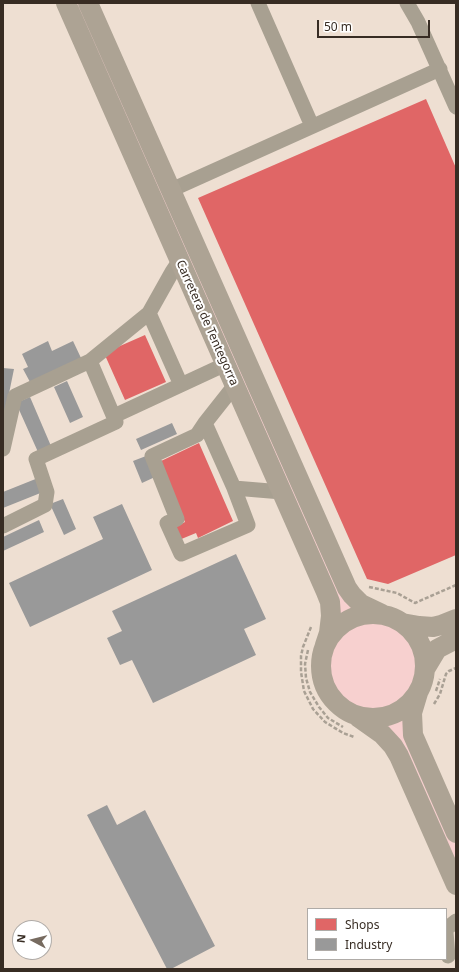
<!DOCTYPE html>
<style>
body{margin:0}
#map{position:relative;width:459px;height:972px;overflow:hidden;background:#eedfd2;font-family:"Noto Sans",sans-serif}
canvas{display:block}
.frame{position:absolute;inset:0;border:4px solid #372c23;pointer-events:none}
.legend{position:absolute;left:307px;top:908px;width:140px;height:52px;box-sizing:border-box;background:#fff;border:1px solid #afaba7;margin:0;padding:5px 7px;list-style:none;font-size:12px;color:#372c23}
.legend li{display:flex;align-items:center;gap:8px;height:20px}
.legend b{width:20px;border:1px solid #afaba7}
.north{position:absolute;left:12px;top:920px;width:40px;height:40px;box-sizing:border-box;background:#fff;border:1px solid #afaba7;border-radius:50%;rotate:277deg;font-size:11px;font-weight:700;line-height:16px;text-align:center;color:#372c23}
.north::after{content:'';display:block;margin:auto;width:14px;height:18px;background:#776b60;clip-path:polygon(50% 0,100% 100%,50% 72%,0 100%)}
.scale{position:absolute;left:317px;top:20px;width:113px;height:18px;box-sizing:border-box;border:2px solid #372c23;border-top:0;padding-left:5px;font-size:12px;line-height:14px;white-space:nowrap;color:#372c23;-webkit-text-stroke:3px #fff;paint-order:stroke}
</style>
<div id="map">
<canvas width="459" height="972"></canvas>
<div class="frame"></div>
<ul class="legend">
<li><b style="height:11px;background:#e06666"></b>Shops</li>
<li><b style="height:11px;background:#999"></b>Industry</li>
</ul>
<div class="north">N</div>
<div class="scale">50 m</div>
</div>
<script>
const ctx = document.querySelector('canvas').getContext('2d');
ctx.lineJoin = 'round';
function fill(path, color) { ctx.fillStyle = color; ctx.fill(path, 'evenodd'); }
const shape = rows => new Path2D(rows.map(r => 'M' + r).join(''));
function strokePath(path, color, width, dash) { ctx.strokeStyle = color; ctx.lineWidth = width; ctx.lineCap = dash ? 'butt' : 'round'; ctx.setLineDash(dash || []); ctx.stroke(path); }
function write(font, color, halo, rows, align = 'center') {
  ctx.font = font + ' "Noto Sans",sans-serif'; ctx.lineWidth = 4; ctx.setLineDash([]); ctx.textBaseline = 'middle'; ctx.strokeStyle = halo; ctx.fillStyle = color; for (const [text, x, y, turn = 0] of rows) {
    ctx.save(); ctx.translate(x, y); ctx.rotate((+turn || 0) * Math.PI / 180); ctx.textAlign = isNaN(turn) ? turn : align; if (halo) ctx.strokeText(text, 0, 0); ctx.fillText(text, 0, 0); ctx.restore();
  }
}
fill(shape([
 [67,3,88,3,347,588,391,617,399,620,413,633,421,645,425,659,424,679,413,707,456,833,456,877,399,756,349,713,336,704,330,696,325,686,321,671,321,660,331,625]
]), '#f7d0cf');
fill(shape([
 [426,99,456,168,456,555,388,584,367,579,198,198],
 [145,335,166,382,125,400,104,353],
 [199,443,233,521,198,538,196,533,179,540,174,528,185,522,159,462]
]), '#e06666');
fill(shape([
 [48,341,52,351,73,341,81,358,30,382,23,369,28,367,22,354],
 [3,368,14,369,4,418,3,418],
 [67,381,83,417,70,423,54,387],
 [30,397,51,446,38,452,16,403],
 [172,423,177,434,141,450,136,439],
 [146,456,155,477,142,483,133,461],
 [38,478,43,492,3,508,3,492],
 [63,499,76,529,64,535,50,504],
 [122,504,152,570,30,627,9,583,103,539,93,517],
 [39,520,44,532,3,551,3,537],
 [236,554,266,619,244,629,256,655,153,703,132,660,120,665,107,638,122,631,112,611],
 [107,805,117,825,145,810,215,946,171,969,167,969,87,815]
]), '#999');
strokePath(shape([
 [369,587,397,593,415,603,456,585],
 [311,627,303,647,301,656,301,672,304,691,313,709,325,722,343,733,354,737],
 [308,650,305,664,306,678,310,692,319,707,328,718,343,727],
 [436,691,440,679],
 [434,704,440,694,446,674,449,671,456,668]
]), '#a9a094', 2.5, [4, 2]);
strokePath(shape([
 [258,3,312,126],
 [407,3,418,22,456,107],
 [171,190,440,69],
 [149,313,181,385],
 [114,416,226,364],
 [205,423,234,488,248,525,181,554,167,523,177,519,152,456,197,435,205,423,235,385],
 [3,449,15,396,90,361,149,313,172,272,180,260],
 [234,488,282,492],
 [3,526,45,505,47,492,36,459,116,422,90,361],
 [446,929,456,921],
 [446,932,448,956]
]), '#a8a091', 15);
strokePath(shape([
 [66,3,326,592,330,602,331,616,329,633,325,645],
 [88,3,347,588,352,595,361,604,382,614],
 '321 666a52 52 0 1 1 104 0a52 52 0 1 1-104 0Z',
 [402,623,419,626,433,627,441,625,456,619],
 [425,669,437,649,456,639],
 [418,693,412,713,413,735,456,833],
 [358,717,382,734,393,746,399,756,456,885]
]), '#ada394', 20);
write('12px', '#372c23', '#fff', [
 ["Carretera de Tentegorra",207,323,66]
]);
</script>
